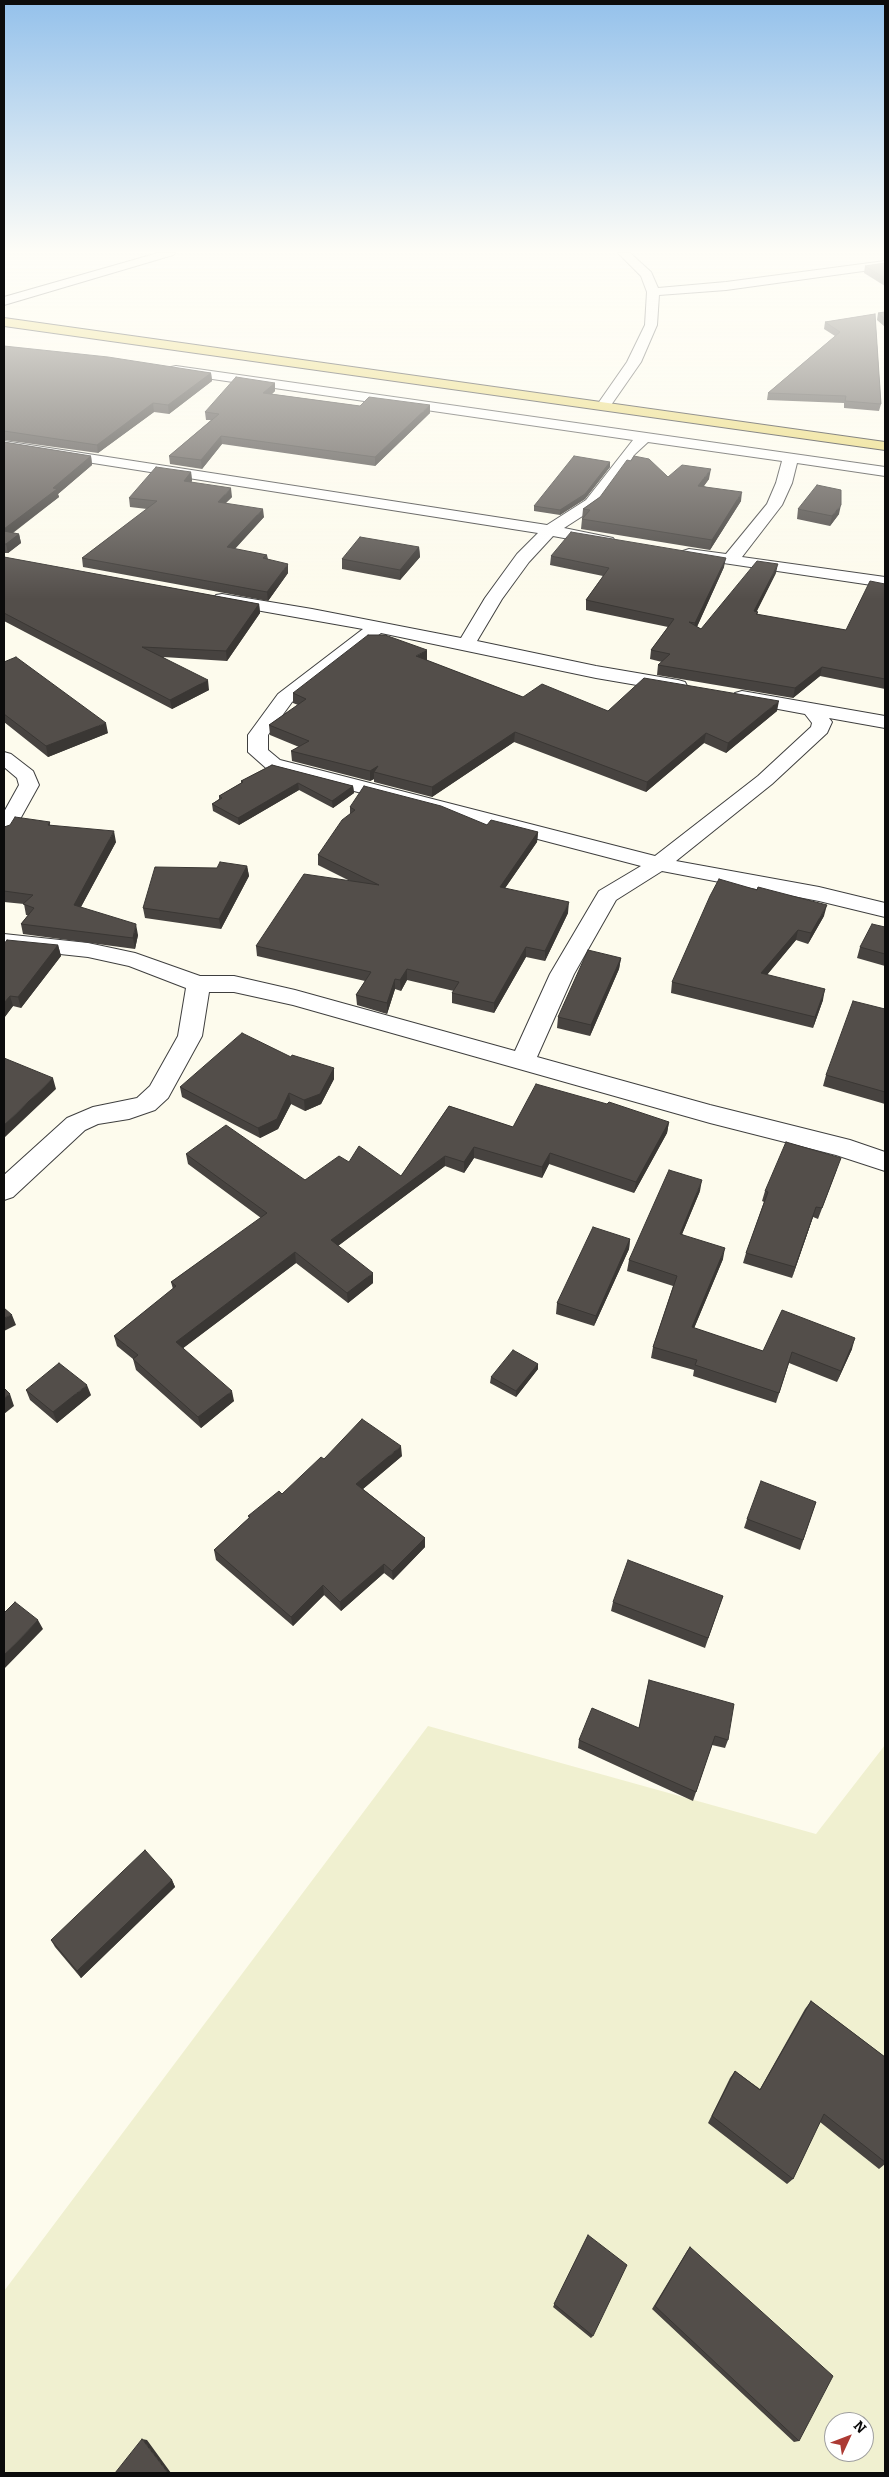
<!DOCTYPE html>
<style>
body{margin:0}
#map{position:relative;width:889px;height:2477px;overflow:hidden;background:#fdfbed;font-family:Bitter,serif}
canvas{display:block}
.frame{position:absolute;inset:0;border:5px solid #0c0c0c;pointer-events:none}
.north{position:absolute;left:824px;top:2412px;width:50px;height:50px;box-sizing:border-box;background:#fff;border:1px solid #9e9e9e;border-radius:50%;rotate:47deg;font-size:14px;font-weight:700;line-height:20px;text-align:center;color:#0c0c0c}
.north::after{content:'';display:block;margin:auto;width:18px;height:22px;background:#ac3a34;clip-path:polygon(50% 0,100% 100%,50% 72%,0 100%)}
</style>
<div id="map">
<canvas width="889" height="2477"></canvas>
<div class="frame"></div>
<div class="north">N</div>
</div>
<script>
const ctx = document.querySelector('canvas').getContext('2d');
ctx.lineJoin = 'round';
function fill(path, color) { ctx.fillStyle = color; ctx.fill(path, 'evenodd'); }
const shape = rows => new Path2D(rows.map(r => 'M' + r).join(''));
function strokePath(path, color, width, dash) { ctx.strokeStyle = color; ctx.lineWidth = width; ctx.lineCap = dash ? 'butt' : 'round'; ctx.setLineDash(dash || []); ctx.stroke(path); }
fill(shape([
 [428,1726,816,1834,885,1745,885,2473,4,2473,4,2291],
 [834,2422,864,2422,864,2452,834,2452]
]), '#f0f0d0');
const minor = shape([
 [158,253,175,253,173,255,4,305,4,297,158,253],
 [618,253,630,253,651,272,658,288,726,282,885,261,885,268,726,290,659,295,657,325,641,362,609,408,604,409,597,405,627,362,645,325,647,292,641,276,618,253],
 [176,366,885,467,885,476,797,463,792,483,782,505,742,557,885,577,885,587,683,557,681,554,683,551,689,549,726,554,767,504,776,483,782,461,648,442,635,454,598,506,564,528,613,538,615,541,613,544,607,546,553,536,529,562,502,599,477,641,596,666,678,680,685,682,687,686,685,690,678,692,596,678,381,633,292,702,268,735,268,750,280,760,655,856,758,776,811,727,812,723,805,714,735,701,733,697,735,693,742,691,885,716,885,728,829,718,832,722,827,733,772,784,676,861,819,887,885,903,885,917,819,901,662,871,616,900,574,974,537,1057,710,1105,850,1140,885,1152,885,1171,836,1155,710,1123,293,1005,234,992,209,992,202,1036,168,1098,155,1110,129,1119,98,1124,85,1130,13,1197,4,1200,4,1175,67,1118,93,1107,137,1098,150,1086,178,1036,186,988,129,966,88,957,4,948,4,934,88,943,135,953,200,976,234,976,295,990,515,1051,550,974,596,896,599,891,641,866,266,768,248,752,248,735,278,694,363,629,222,604,216,603,213,599,216,595,222,594,312,609,461,638,485,598,517,554,538,533,4,449,4,441,547,525,586,500,633,440,171,373,169,370,171,367,176,366],
 [4,752,11,754,33,771,39,785,14,830,11,834,4,836,4,812,19,785,17,778,4,767,4,752]
]);
const major = shape([
 [4,318,885,442,885,450,4,326,4,318]
]);
strokePath(minor, '#3f3f3f', 2);
strokePath(major, '#1d1d1d', 2);
fill(minor, '#fff');
fill(major, '#e9d771');
fill(shape([
 [885,263,885,286,864,273,865,266],
 [885,312,885,327,877,320,878,313],
 [875,314,881,404,879,411,844,408,844,403,767,400,768,393,835,336,824,329,825,322],
 [4,346,211,373,212,381,169,414,154,412,98,453,4,440],
 [275,383,275,391,272,394,360,406,430,413,375,466,222,444,202,469,170,464,169,456,211,420,206,420,205,412],
 [4,442,91,456,92,465,58,494,59,497,13,533,19,534,21,543,8,553,4,553],
 [610,462,610,467,585,499,560,515,534,511,534,506],
 [191,472,192,481,191,482,232,497,226,503,264,517,235,549,267,555,268,559,288,573,268,601,83,567,82,558,147,509,130,507,129,498],
 [668,477,709,479,704,486,741,501,710,550,581,529,583,509,600,497],
 [798,509,839,514,830,526,797,519],
 [419,547,420,557,400,580,342,569,342,559],
 [551,556,724,567,697,627,701,629,776,573,757,611,758,615,846,630,885,584,885,689,820,676,793,698,657,675,658,665,662,662,650,659,651,650,668,627,586,610,586,600,603,576,550,565],
 [4,557,259,604,260,613,227,661,163,657,209,690,172,709,4,621],
 [426,660,523,697,608,711,777,711,726,753,704,743,646,792,514,742,432,797,374,782,374,779,370,781,292,761,291,751,299,747,270,735,269,725,298,705,293,703,293,693,427,660],
 [4,662,108,733,48,757,4,722],
 [272,765,353,786,354,793,333,808,299,790,239,825,213,811,212,804,219,799,219,796,241,783,241,781],
 [350,807,487,825,538,832,537,842,505,888,568,913,545,961,526,957,494,1013,452,1003,452,993,454,991,407,980,401,991,395,989,387,1014,357,1005,356,995,365,981,257,956,256,946,350,881,318,865,318,855,350,814],
 [50,822,50,825,116,842,81,907,138,935,135,949,23,934,21,924,28,915,26,915,24,904,4,902,4,827],
 [247,866,249,876,221,929,145,918,143,908,217,868],
 [824,916,808,944,796,940,767,975,823,1000,813,1028,671,993,672,982],
 [885,927,885,966,857,958,860,947],
 [4,944,58,945,61,956,21,1008,13,1006,4,1018],
 [621,958,619,969,590,1036,557,1028,558,1017],
 [885,1009,885,1104,823,1086,826,1075],
 [334,1079,321,1104,305,1111,291,1104,278,1129,260,1138,182,1097,180,1087],
 [449,1106,513,1127,669,1122,667,1133,634,1193,549,1164,542,1178,474,1158,464,1173,445,1166,338,1246,373,1283,348,1303,296,1263,183,1348,234,1401,201,1428,136,1370,133,1359,117,1346,114,1336,173,1289,171,1282,261,1218,188,1164,186,1154,305,1180,349,1162,401,1176],
 [837,1169,818,1219,813,1217,792,1278,743,1263,746,1253,764,1202,762,1201,765,1191],
 [700,1191,682,1234,723,1259,694,1328,763,1351,852,1349,837,1382,789,1363,776,1403,693,1376,694,1370,651,1358,653,1347,673,1286,627,1271,629,1260],
 [630,1239,629,1249,594,1326,556,1314,557,1303],
 [538,1364,538,1369,516,1397,490,1383,491,1377],
 [26,1390,91,1395,57,1423,30,1400],
 [402,1456,363,1489,425,1538,425,1547,393,1580,384,1573,341,1611,324,1595,293,1626,216,1560,214,1550,249,1518,248,1516,282,1494,324,1459],
 [816,1502,800,1550,744,1528,747,1519],
 [723,1596,705,1648,611,1611,613,1602],
 [649,1680,728,1740,725,1748,712,1745,693,1801,578,1748,579,1740,639,1728],
 [172,1880,175,1887,81,1978,55,1947,51,1940],
 [811,2001,885,2057,885,2164,879,2169,820,2122,793,2179,787,2184,708,2123,730,2078,735,2071,760,2089,805,2009],
 [588,2235,593,2336,591,2338,553,2307],
 [690,2247,799,2441,794,2442,652,2309,687,2251]
]), '#474340');
fill(shape([
 [211,373,212,381,169,414,168,405],
 [275,383,275,391,264,401,263,393],
 [153,403,154,412,98,453,97,445],
 [430,405,430,413,375,466,375,457],
 [221,436,222,444,202,469,201,460],
 [91,456,92,465,58,494,59,497,4,539,4,529],
 [610,462,610,467,585,499,560,515,560,510],
 [711,469,709,479,697,495,698,486],
 [191,472,192,481,185,490,184,481],
 [231,488,232,497,218,510,218,502],
 [742,492,741,501,710,550,712,540],
 [841,505,839,514,830,526,832,516],
 [263,509,264,517,228,556,227,547],
 [19,534,21,543,8,553,6,544],
 [419,547,420,557,400,580,400,570],
 [726,558,724,567,694,633,695,623],
 [288,564,288,573,268,601,267,592],
 [778,564,776,573,752,620,754,611],
 [259,604,260,613,227,661,226,651],
 [427,650,427,660,416,666,416,656],
 [822,667,820,676,793,698,795,688],
 [208,680,209,690,172,709,170,700],
 [779,701,777,711,726,753,728,743],
 [106,723,108,733,48,757,46,746],
 [515,732,514,742,432,797,432,787],
 [706,733,704,743,646,792,647,782],
 [378,766,374,772,374,779,370,781,370,771],
 [298,783,299,790,239,825,238,818],
 [353,786,354,793,333,808,332,801],
 [114,831,116,842,76,916,74,905],
 [538,832,537,842,499,897,500,887],
 [247,866,249,876,221,929,219,919],
 [569,902,568,913,545,961,545,951],
 [827,905,824,916,808,944,811,933],
 [136,924,138,935,135,949,133,938],
 [798,930,796,940,759,984,761,973],
 [58,945,61,956,21,1008,18,997],
 [526,947,526,957,494,1013,494,1003],
 [621,958,619,969,590,1036,591,1025],
 [407,969,407,980,401,991,400,980],
 [395,979,395,989,387,1014,387,1003],
 [825,989,823,1000,813,1028,815,1017],
 [10,996,13,1006,4,1018,4,1003],
 [334,1068,334,1079,321,1104,305,1111,304,1100],
 [53,1078,56,1089,4,1138,4,1125],
 [289,1093,291,1104,278,1129,260,1138,258,1128],
 [669,1122,667,1133,634,1193,636,1182],
 [474,1147,474,1158,464,1173,464,1162],
 [550,1153,549,1164,542,1178,542,1167],
 [445,1156,445,1166,331,1251,331,1240],
 [702,1180,700,1191,678,1244,680,1234],
 [816,1207,813,1217,792,1278,795,1267],
 [630,1239,629,1249,594,1326,596,1316],
 [725,1248,723,1259,690,1338,692,1327],
 [295,1252,296,1263,178,1352,176,1342],
 [373,1273,373,1283,348,1303,347,1293],
 [12,1315,16,1325,4,1331,4,1318],
 [855,1338,852,1349,837,1382,841,1371],
 [538,1364,538,1369,516,1397,516,1391],
 [87,1385,91,1395,57,1423,53,1412],
 [232,1391,234,1401,201,1428,198,1417],
 [10,1394,14,1406,4,1414,4,1398],
 [401,1446,402,1456,357,1494,356,1484],
 [425,1538,425,1547,393,1580,392,1571],
 [384,1564,384,1573,341,1611,340,1602],
 [323,1585,324,1595,293,1626,291,1617],
 [38,1620,43,1629,4,1669,4,1655],
 [172,1880,175,1887,81,1978,77,1971],
 [142,2439,147,2440,171,2473,168,2473]
]), '#3a3734');
const building = shape([
 [885,263,885,278,865,266,885,263],
 [885,312,885,319,878,313,885,312],
 [875,314,881,404,845,401,846,396,768,393,840,332,825,322,875,314],
 [4,346,108,357,211,373,168,405,153,403,97,445,4,431,4,346],
 [236,377,275,383,263,393,360,406,369,397,430,405,375,457,221,436,201,460,169,456,219,414,205,412,236,377],
 [4,442,91,456,53,488,57,489,4,529,4,442],
 [574,456,610,462,585,494,560,510,534,506,574,456],
 [634,456,649,459,668,477,682,465,711,469,698,486,742,492,712,540,582,519,590,510,583,509,600,497,627,460,631,461,634,456],
 [156,467,191,472,184,481,231,488,218,502,263,509,227,547,267,555,263,558,288,564,267,592,82,558,157,501,129,498,156,467],
 [817,485,841,490,841,505,832,516,798,509,817,485],
 [4,531,19,534,6,544,4,544,4,531],
 [571,532,726,558,695,623,689,622,701,629,757,561,778,564,754,611,758,612,756,614,846,630,870,581,885,584,885,679,822,667,795,688,658,665,670,654,651,650,674,619,586,600,609,568,551,556,571,532],
 [360,537,419,547,400,570,342,559,360,537],
 [4,557,259,604,226,651,142,647,208,680,170,700,4,613,4,557],
 [368,635,385,635,427,650,416,656,523,697,542,684,608,711,644,678,779,701,728,743,706,733,647,782,515,732,432,787,374,772,378,766,370,771,291,751,309,741,269,725,306,699,293,693,368,635],
 [16,657,106,723,46,746,4,714,4,662,16,657],
 [272,765,353,786,332,801,298,783,238,818,212,804,222,798,219,796,243,782,241,781,272,765],
 [364,786,441,806,487,825,491,820,538,832,500,887,569,902,545,951,526,947,494,1003,452,993,459,982,407,969,400,980,395,979,387,1003,356,995,371,972,256,946,304,874,379,885,318,855,342,820,355,810,350,807,364,786],
 [15,817,50,822,48,825,114,831,74,905,136,924,133,938,21,924,34,908,23,904,33,895,4,891,4,827,10,825,15,817],
 [220,862,247,866,219,919,143,908,155,867,217,868,220,862],
 [719,879,757,890,758,887,827,905,811,933,798,930,761,973,825,989,815,1017,672,982,710,896,719,879],
 [872,924,885,927,885,954,860,947,872,924],
 [7,940,58,945,18,997,10,996,4,1003,4,944,7,940],
 [588,950,621,958,591,1025,558,1017,588,950],
 [853,1001,885,1009,885,1092,826,1075,853,1001],
 [242,1033,291,1057,292,1055,334,1068,320,1094,304,1100,289,1093,277,1119,258,1128,180,1087,242,1033],
 [4,1058,53,1078,4,1125,4,1058],
 [536,1084,607,1104,609,1102,669,1122,636,1182,550,1153,542,1167,474,1147,464,1162,445,1156,331,1240,373,1273,347,1293,295,1252,176,1342,232,1391,198,1417,133,1359,138,1355,114,1336,176,1286,171,1282,267,1213,186,1154,226,1125,305,1180,339,1156,349,1162,359,1146,401,1176,449,1106,513,1127,536,1084],
 [786,1142,841,1158,822,1208,816,1207,795,1267,746,1253,768,1192,765,1191,786,1142],
 [669,1170,702,1180,680,1234,725,1248,692,1327,763,1351,782,1310,855,1338,841,1371,792,1352,779,1393,695,1365,697,1360,653,1347,677,1276,629,1260,669,1170],
 [593,1227,630,1239,596,1316,557,1303,593,1227],
 [4,1308,12,1315,4,1318,4,1308],
 [513,1350,538,1364,516,1391,491,1377,513,1350],
 [59,1363,87,1385,53,1412,26,1390,59,1363],
 [4,1388,10,1394,4,1398,4,1388],
 [362,1419,401,1446,356,1484,425,1538,392,1571,384,1564,340,1602,323,1585,291,1617,214,1550,250,1517,248,1516,279,1491,282,1494,321,1457,324,1459,362,1419],
 [761,1481,816,1502,803,1540,747,1519,761,1481],
 [628,1560,723,1596,708,1638,613,1602,628,1560],
 [15,1602,38,1620,4,1655,4,1613,15,1602],
 [649,1680,734,1704,728,1740,715,1736,696,1792,579,1740,592,1708,639,1728,649,1680],
 [145,1850,172,1880,77,1971,51,1940,145,1850],
 [811,2001,885,2057,885,2162,824,2114,793,2179,712,2116,735,2071,760,2090,811,2001],
 [588,2235,627,2265,593,2336,554,2304,588,2235],
 [690,2247,833,2376,799,2441,655,2306,690,2247],
 [142,2439,168,2473,115,2473,142,2439]
]);
fill(building, '#534e4a');
strokePath(building, '#3a3734', 1);
const sky = ctx.createLinearGradient(0, 0, 0, 599);
sky.addColorStop(0, '#94c1eb');
sky.addColorStop(0.42, '#fefdf7');
sky.addColorStop(1, '#fefdf700');
ctx.fillStyle = sky;
ctx.fillRect(0, 0, 889, 599);
</script>
